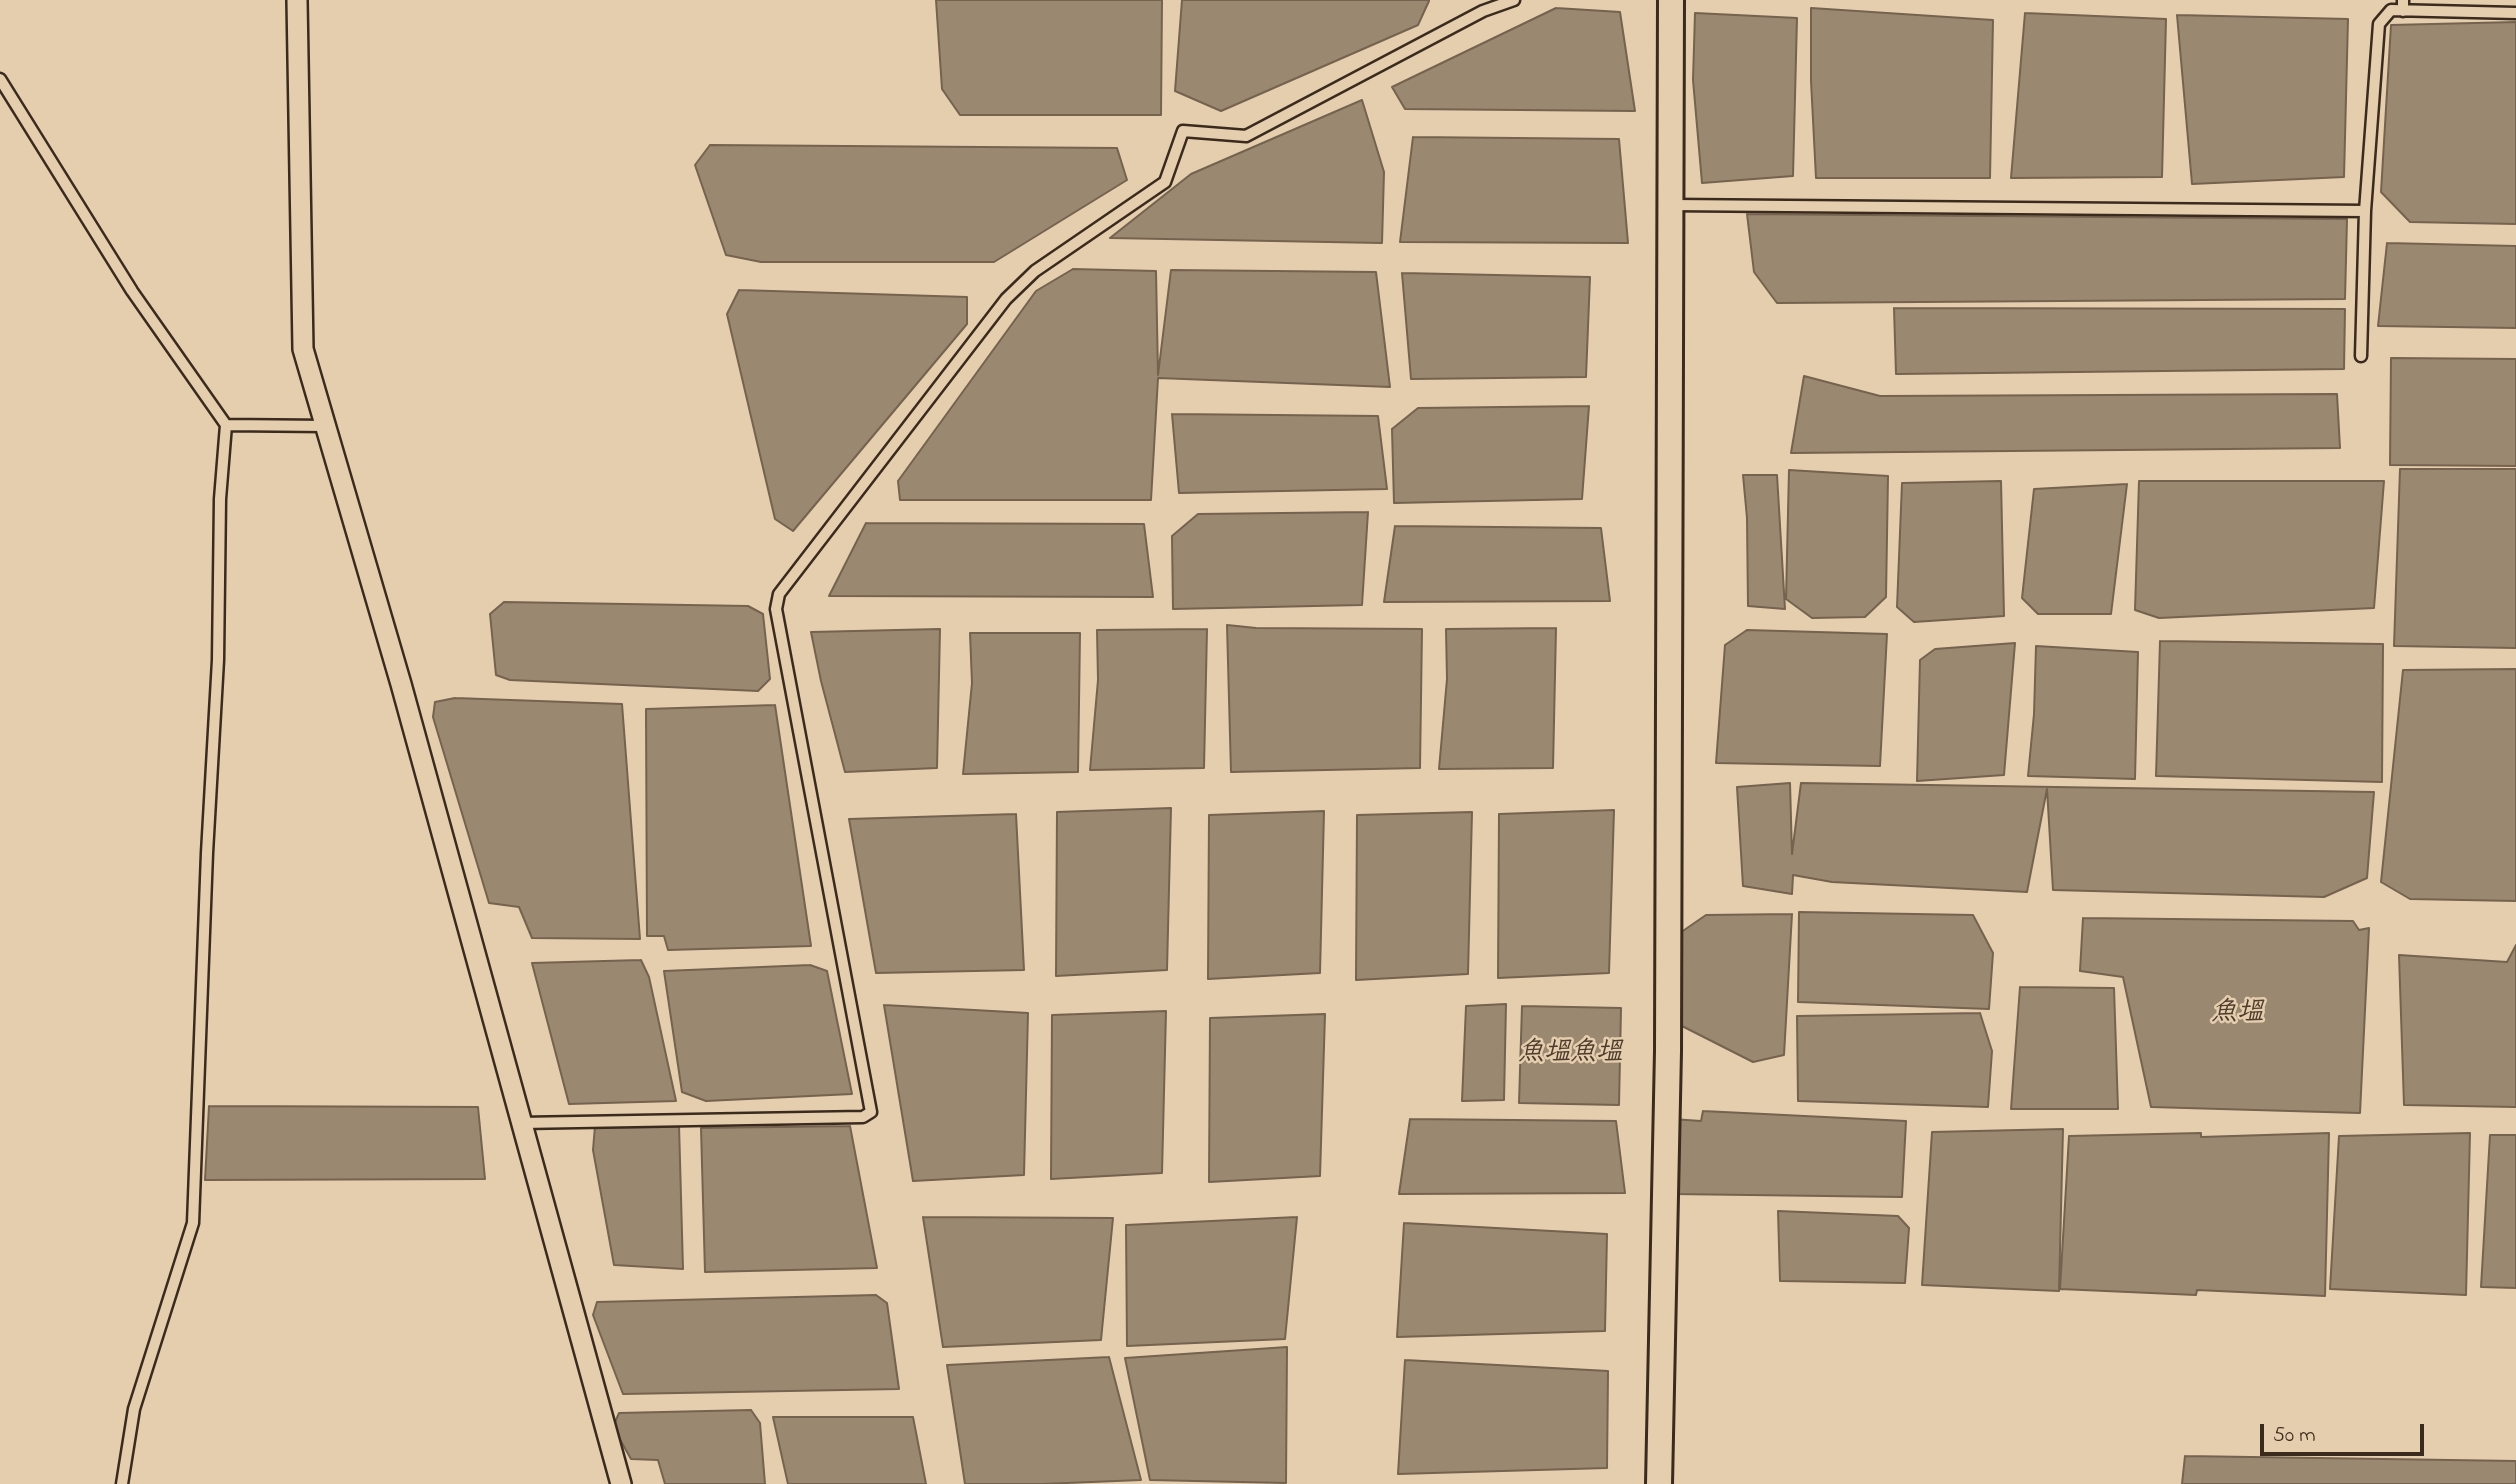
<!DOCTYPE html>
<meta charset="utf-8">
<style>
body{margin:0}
#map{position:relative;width:2516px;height:1484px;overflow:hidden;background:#e5ceae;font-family:"Indie Flower",sans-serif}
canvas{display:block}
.scale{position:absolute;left:2260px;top:1424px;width:164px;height:32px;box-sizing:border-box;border:4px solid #3b2a1e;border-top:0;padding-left:9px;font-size:21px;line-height:24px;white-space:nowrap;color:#3b2a1e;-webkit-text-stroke:5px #e5ceae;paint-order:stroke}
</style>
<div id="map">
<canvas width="2516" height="1484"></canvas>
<div class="scale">50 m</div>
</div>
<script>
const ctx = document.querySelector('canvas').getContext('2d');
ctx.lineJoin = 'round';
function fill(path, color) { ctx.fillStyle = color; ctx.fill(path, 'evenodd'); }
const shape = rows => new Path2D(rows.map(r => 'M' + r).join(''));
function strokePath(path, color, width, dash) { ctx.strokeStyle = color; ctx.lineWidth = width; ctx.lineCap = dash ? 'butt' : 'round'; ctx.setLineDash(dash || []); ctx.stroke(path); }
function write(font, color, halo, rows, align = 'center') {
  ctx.font = font + ' "Indie Flower","LXGW WenKai TC",sans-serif'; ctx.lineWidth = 5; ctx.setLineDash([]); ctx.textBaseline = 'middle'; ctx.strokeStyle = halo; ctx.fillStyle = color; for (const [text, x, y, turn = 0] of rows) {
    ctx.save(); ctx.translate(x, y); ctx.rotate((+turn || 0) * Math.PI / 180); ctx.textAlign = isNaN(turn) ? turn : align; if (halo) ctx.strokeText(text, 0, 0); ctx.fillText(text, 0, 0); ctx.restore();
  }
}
const water = shape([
 [936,0,1162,0,1161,115,960,115,942,89,936,0],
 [1182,0,1429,0,1429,1,1418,25,1221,111,1175,91,1182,0],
 [1556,8,1620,12,1635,111,1405,109,1392,87,1556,8],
 [1811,8,1993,20,1990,178,1816,178,1811,81,1811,8],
 [1695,13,1797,18,1793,176,1702,183,1693,80,1695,13],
 [2025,13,2166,19,2162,177,2011,178,2025,13],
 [2177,15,2348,19,2344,177,2192,184,2177,15],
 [2516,22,2516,224,2410,222,2381,192,2391,25,2516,22],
 [1362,100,1384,172,1382,243,1110,238,1191,174,1362,100],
 [1413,137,1619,139,1628,243,1400,242,1413,137],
 [710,145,1117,148,1127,180,994,262,761,262,726,255,695,165,710,145],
 [1747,214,2347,219,2345,299,1777,303,1754,272,1747,214],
 [2387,243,2516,246,2516,328,2378,326,2387,243],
 [1073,269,1156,271,1158,375,1171,270,1376,272,1390,387,1158,378,1151,500,900,500,898,481,1036,291,1073,269],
 [1402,273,1590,277,1586,377,1411,379,1402,273],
 [739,290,967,297,967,324,793,531,775,519,727,314,739,290],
 [1894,308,2345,309,2344,369,1896,374,1894,308],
 [2391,358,2516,359,2516,466,2390,465,2391,358],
 [1804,376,1880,396,2337,394,2340,448,1791,453,1804,376],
 [1589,406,1582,499,1394,503,1392,429,1418,408,1589,406],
 [1172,414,1378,416,1387,489,1179,493,1172,414],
 [2400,469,2516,469,2516,648,2394,646,2400,469],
 [1789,470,1888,476,1886,597,1865,617,1812,618,1786,599,1789,470],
 [1743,475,1777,475,1785,609,1748,606,1747,518,1743,475],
 [2001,481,2004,616,1914,622,1897,607,1902,483,2001,481],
 [2139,481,2384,481,2374,608,2159,618,2135,610,2139,481],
 [2127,484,2111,614,2038,614,2022,598,2034,489,2127,484],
 [1368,512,1362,605,1173,609,1172,536,1198,514,1368,512],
 [866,523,1144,524,1153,597,829,596,866,523],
 [1395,526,1601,528,1610,601,1384,602,1395,526],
 [504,602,748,606,763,614,770,679,758,691,510,680,496,675,490,614,504,602],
 [1227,625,1256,628,1422,629,1420,768,1231,772,1227,625],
 [1556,628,1553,768,1439,769,1447,679,1446,629,1556,628],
 [940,629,937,768,845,772,821,681,811,632,940,629],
 [1207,629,1204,768,1090,770,1098,680,1097,630,1207,629],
 [1747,630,1887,634,1880,766,1716,763,1725,645,1747,630],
 [970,633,1080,633,1078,772,963,774,972,683,970,633],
 [2160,641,2383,644,2382,782,2156,776,2160,641],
 [2015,643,2004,775,1917,781,1920,660,1935,649,2015,643],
 [2036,646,2138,652,2135,779,2028,776,2034,714,2036,646],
 [2516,669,2516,901,2410,899,2381,882,2403,670,2516,669],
 [455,698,622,704,640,939,532,938,519,907,489,903,433,717,435,702,455,698],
 [775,705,811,946,668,950,664,936,647,936,646,709,775,705],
 [1790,783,1792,854,1801,783,2374,792,2367,878,2324,897,2053,890,2047,789,2027,892,1832,882,1793,875,1792,894,1743,886,1737,787,1790,783],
 [1171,808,1167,970,1056,976,1057,812,1171,808],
 [1614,810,1609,973,1498,978,1499,814,1614,810],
 [1324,811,1320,973,1208,979,1209,815,1324,811],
 [1472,812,1468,974,1356,980,1357,815,1472,812],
 [1016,814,1024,970,876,973,849,819,1016,814],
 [1799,912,1973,915,1993,953,1989,1009,1798,1002,1799,912],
 [1792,914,1784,1055,1753,1062,1678,1024,1677,935,1706,915,1792,914],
 [2083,918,2353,921,2359,930,2369,928,2360,1113,2151,1107,2123,977,2080,971,2083,918],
 [2516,945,2516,1107,2404,1105,2399,955,2507,962,2516,945],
 [641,960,649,977,676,1101,569,1104,532,963,641,960],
 [810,965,827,971,852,1094,706,1101,682,1092,664,971,810,965],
 [2020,987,2114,988,2118,1109,2011,1109,2020,987],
 [1506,1004,1504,1100,1462,1101,1466,1006,1506,1004],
 [884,1005,1028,1013,1024,1175,913,1181,884,1005],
 [1522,1006,1621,1008,1619,1105,1519,1103,1522,1006],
 [1166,1011,1162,1173,1051,1179,1052,1015,1166,1011],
 [1980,1013,1992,1051,1988,1107,1798,1101,1797,1016,1980,1013],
 [1325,1014,1320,1176,1209,1182,1210,1018,1325,1014],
 [209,1106,478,1107,485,1179,205,1180,209,1106],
 [1703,1111,1906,1121,1902,1197,1672,1194,1672,1119,1701,1121,1703,1111],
 [1410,1119,1616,1121,1625,1193,1399,1194,1410,1119],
 [679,1125,683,1269,614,1265,593,1150,595,1126,679,1125],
 [850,1126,877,1268,705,1272,701,1128,850,1126],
 [2063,1129,2059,1291,1922,1285,1932,1132,2063,1129],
 [2201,1133,2201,1137,2329,1133,2325,1296,2197,1290,2196,1295,2060,1289,2069,1136,2201,1133],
 [2470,1133,2466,1295,2330,1289,2339,1136,2470,1133],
 [2490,1135,2516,1135,2516,1288,2481,1287,2490,1135],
 [1778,1211,1898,1216,1909,1228,1905,1283,1780,1281,1778,1211],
 [923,1217,1113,1218,1101,1340,943,1347,923,1217],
 [1297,1217,1285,1339,1127,1346,1126,1225,1297,1217],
 [1404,1223,1607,1234,1605,1331,1397,1337,1404,1223],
 [876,1295,887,1303,899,1389,623,1394,593,1315,597,1302,876,1295],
 [1287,1347,1286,1483,1150,1480,1125,1358,1287,1347],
 [1109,1357,1141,1480,1042,1484,965,1484,947,1365,1109,1357],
 [1405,1360,1608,1371,1607,1468,1398,1474,1405,1360],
 [751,1410,760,1423,765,1484,665,1484,658,1460,631,1459,613,1427,619,1413,751,1410],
 [773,1417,913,1417,926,1484,788,1484,773,1417],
 [2185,1456,2516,1461,2516,1484,2182,1484,2185,1456]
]);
fill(water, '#9b8870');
strokePath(water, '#75624f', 2);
const service = shape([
 [2403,0,2403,11],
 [0,79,132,291,226,425],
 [1672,205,2365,211],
 [2361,356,2365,211,2379,24,2391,10,2516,13],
 [521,1123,863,1117,871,1112,776,609,779,594,1006,299,1035,271,1165,182,1183,131,1246,136,1483,11,1514,0],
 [122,1484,134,1409,193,1223,207,853,218,660,220,499,226,425,326,426]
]);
const minor = shape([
 [297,0,303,349,401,684,621,1484]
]);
const tertiary = shape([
 [1659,1484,1668,1051,1671,0]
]);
strokePath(service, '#3b2a1e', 15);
strokePath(minor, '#3b2a1e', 24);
strokePath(tertiary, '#3b2a1e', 30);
strokePath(service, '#e5ceae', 10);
strokePath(minor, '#e5ceae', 19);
strokePath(tertiary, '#e5ceae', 24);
write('italic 26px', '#4e3d2e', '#e5ceae', [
 ["魚塭",2237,1015],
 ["魚塭魚塭",1570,1055]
]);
</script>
